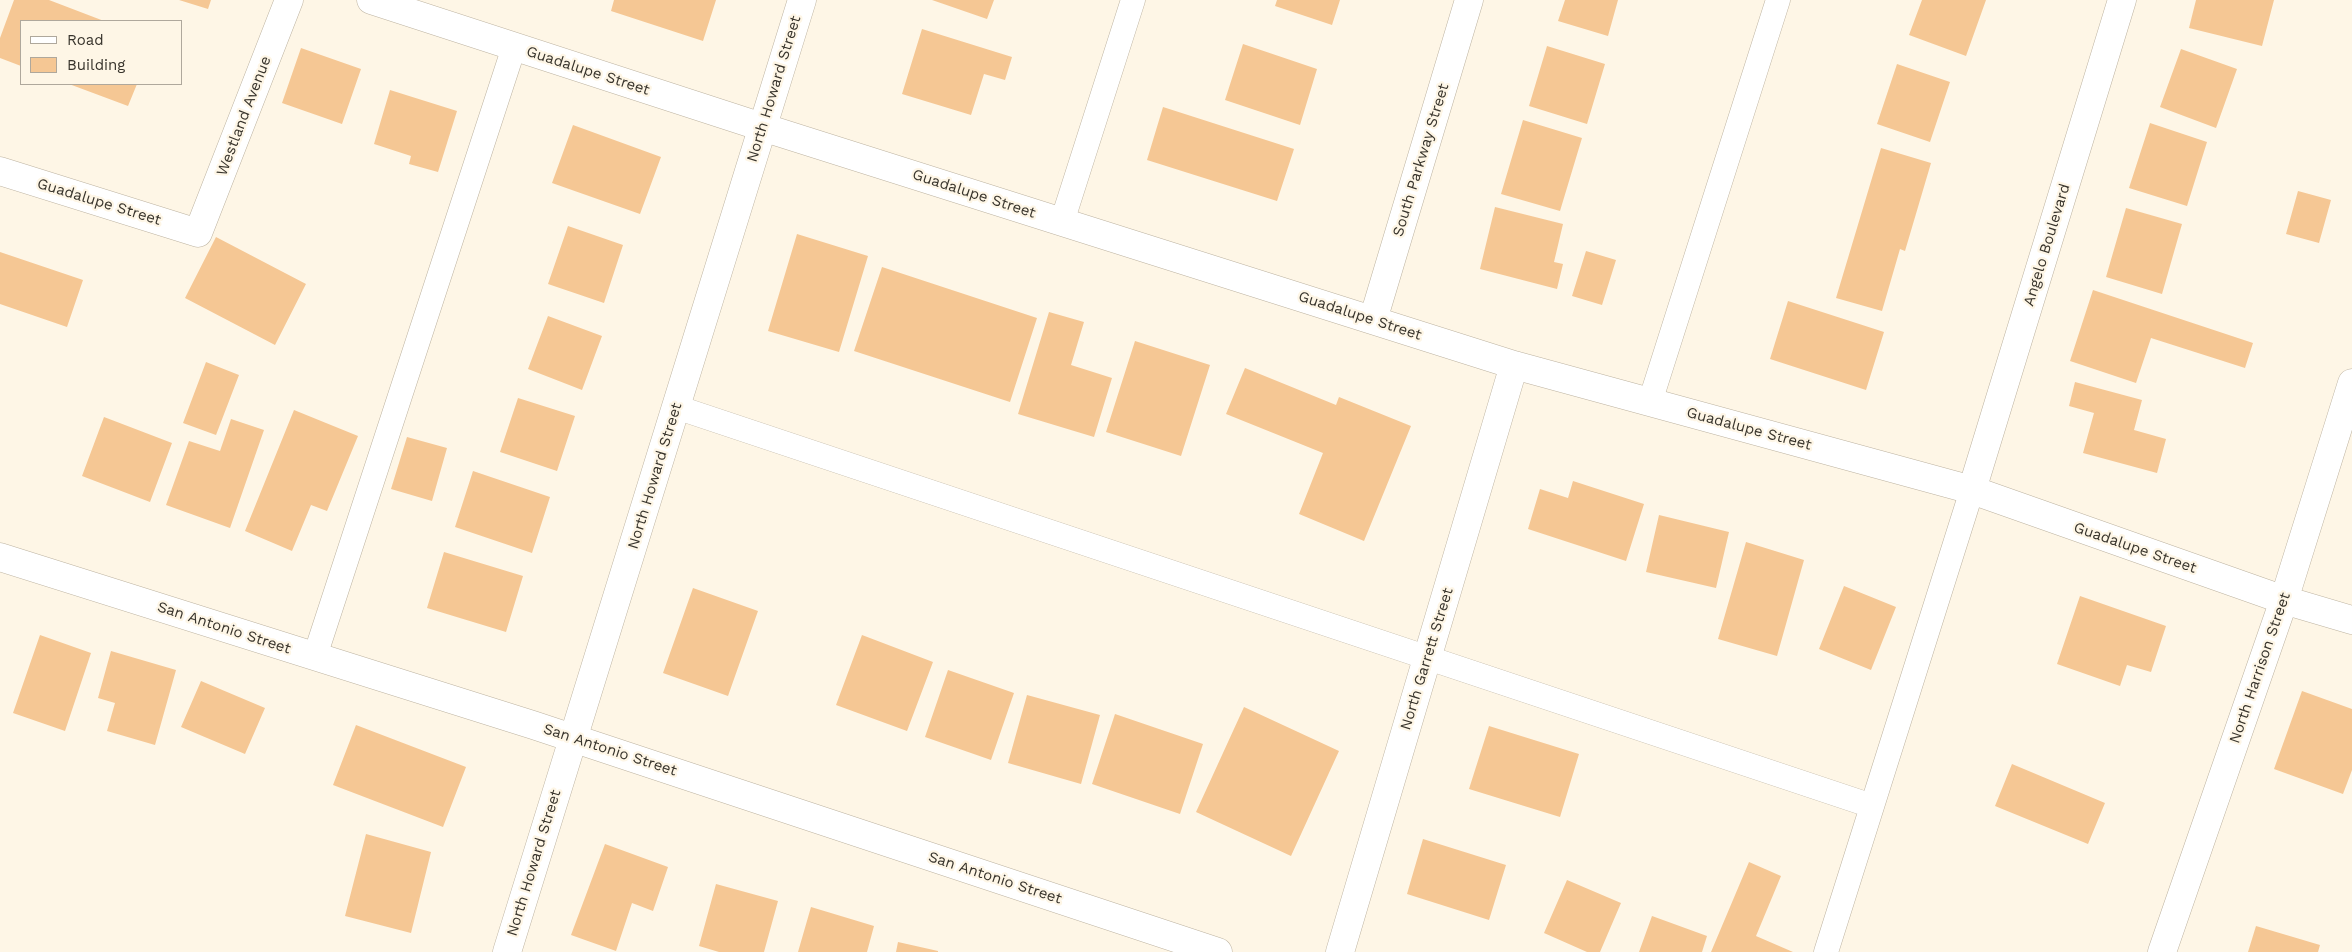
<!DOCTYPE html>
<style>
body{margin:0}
#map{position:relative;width:2352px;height:952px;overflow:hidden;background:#fef6e6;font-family:"Work Sans",sans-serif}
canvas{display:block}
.legend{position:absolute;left:20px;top:20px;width:162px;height:65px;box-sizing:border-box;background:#fef6e6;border:1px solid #afa89c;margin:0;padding:6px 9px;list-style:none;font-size:15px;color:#38342c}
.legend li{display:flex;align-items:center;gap:10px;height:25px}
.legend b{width:25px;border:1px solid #afa89c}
</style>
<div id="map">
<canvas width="2352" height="952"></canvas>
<ul class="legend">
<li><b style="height:6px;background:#fff"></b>Road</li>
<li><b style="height:14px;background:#f5c794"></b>Building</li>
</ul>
</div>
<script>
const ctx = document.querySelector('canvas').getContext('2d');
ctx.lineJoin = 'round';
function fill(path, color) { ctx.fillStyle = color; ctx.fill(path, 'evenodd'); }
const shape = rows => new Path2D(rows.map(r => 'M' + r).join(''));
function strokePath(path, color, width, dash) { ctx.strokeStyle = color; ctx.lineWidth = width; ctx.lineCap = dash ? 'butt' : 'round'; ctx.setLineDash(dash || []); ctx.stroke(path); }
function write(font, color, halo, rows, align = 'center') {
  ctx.font = font + ' "Work Sans",sans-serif'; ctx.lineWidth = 4.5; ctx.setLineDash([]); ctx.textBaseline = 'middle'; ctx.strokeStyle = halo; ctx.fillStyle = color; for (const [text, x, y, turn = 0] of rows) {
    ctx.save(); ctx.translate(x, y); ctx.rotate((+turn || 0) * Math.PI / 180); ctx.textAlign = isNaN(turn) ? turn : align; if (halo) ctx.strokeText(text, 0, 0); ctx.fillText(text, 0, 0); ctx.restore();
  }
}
fill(shape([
 [14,0,49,0,104,21,21,21,21,66,0,58,0,38],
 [179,0,211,0,208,9],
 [614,0,716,0,703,41,611,11],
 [932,0,994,0,987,19],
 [1277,0,1340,0,1332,25,1275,6],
 [1565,0,1618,0,1608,36,1558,21],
 [1922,0,1986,0,1966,56,1909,35],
 [2196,0,2274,0,2262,46,2189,28],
 [922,29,1012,57,1005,80,984,74,971,115,902,94],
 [1243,44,1317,69,1300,125,1225,100],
 [1547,46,1605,64,1587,124,1529,106],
 [301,48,361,69,342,124,282,103],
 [2181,49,2237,69,2216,128,2160,107],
 [1897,64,1950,82,1930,142,1877,124],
 [69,84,137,84,128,106],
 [390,90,457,111,438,172,409,164,411,156,374,144],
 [1163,107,1294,149,1277,201,1147,160],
 [1523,120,1582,138,1560,211,1501,194],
 [2150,123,2207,142,2187,206,2129,188],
 [573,125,661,157,640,214,552,183],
 [1881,148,1931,163,1905,251,1900,249,1882,311,1836,298],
 [2298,191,2331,200,2319,243,2286,234],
 [1495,207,1563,224,1554,262,1563,264,1557,289,1480,269],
 [2126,208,2182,224,2162,294,2106,277],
 [568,226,623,245,604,303,548,284],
 [797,234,868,256,839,352,768,331],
 [216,237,306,284,275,345,185,298],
 [1586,251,1616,260,1602,305,1572,296],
 [0,252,83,280,67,327,0,304],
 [882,267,1037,318,1010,402,854,351],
 [2093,290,2253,343,2245,368,2151,338,2136,383,2070,361],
 [1788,301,1884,332,1866,390,1770,359],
 [1049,312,1084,322,1071,365,1112,378,1094,437,1018,414],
 [548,316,602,336,582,390,528,369],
 [1135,341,1210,365,1181,456,1106,432],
 [206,362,239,375,216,435,183,423],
 [1245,368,1336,405,1339,397,1411,426,1364,541,1299,514,1323,453,1226,414],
 [2075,382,2142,400,2134,430,2166,439,2157,473,2083,453,2094,413,2069,406],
 [518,398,575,416,557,471,500,452],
 [294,410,358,436,327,511,311,505,292,551,245,531],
 [104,417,172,443,150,502,82,476],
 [231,419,264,430,230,528,166,505,189,441,220,451],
 [407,437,447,448,432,501,391,489],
 [473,471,550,497,532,553,455,527],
 [1573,481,1644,504,1626,561,1528,529,1540,489,1568,498],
 [1659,515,1729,532,1716,588,1646,572],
 [1746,542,1804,560,1777,656,1718,639],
 [444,552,523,576,506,632,427,608],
 [1844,586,1896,607,1871,670,1819,649],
 [693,588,758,611,728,696,663,673],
 [2080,596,2166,626,2151,672,2127,665,2120,686,2057,664],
 [40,635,91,653,65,731,13,713],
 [862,635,933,662,907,731,836,705],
 [111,651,176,670,155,745,107,731,115,703,98,698],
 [948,670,1014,693,991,760,925,737],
 [201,681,265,708,245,754,181,727],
 [2302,691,2352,709,2352,770,2343,794,2274,769],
 [1027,695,1100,715,1081,784,1008,763],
 [1244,707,1339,751,1291,856,1196,812],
 [1115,714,1203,744,1180,814,1092,784],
 [356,725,466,767,443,827,333,785],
 [1489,726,1579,754,1560,817,1469,789],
 [2012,764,2105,803,2088,844,1995,806],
 [366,834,431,852,411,933,345,916],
 [1423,839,1506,865,1489,920,1407,894],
 [605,844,668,867,653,911,632,903,616,951,571,935],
 [1749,862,1781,876,1756,936,1793,952,1711,952],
 [1567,880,1621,903,1600,952,1587,952,1544,933],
 [716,884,778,901,764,952,719,952,699,946],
 [811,907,874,926,867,952,798,952],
 [1652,916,1707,936,1702,952,1639,952],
 [2256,926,2320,945,2318,952,2248,952],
 [898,942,938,951,938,952,896,952]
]), '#f5c794');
const service = shape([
 [1062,222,1133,0],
 [1650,402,1778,0],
 [676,407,1872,806],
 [315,656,514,47],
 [1826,952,1972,490]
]);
const minor = shape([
 [371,0,762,127,1514,365,1972,490,2284,600,2352,620],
 [0,171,198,233,289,0],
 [1373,320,1469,0],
 [1972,490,2122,0],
 [0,557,533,725,1218,952],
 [1340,952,1514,365],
 [2162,952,2284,600,2352,383]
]);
const tertiary = shape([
 [507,952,802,0]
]);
strokePath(service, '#bdb3a1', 25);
strokePath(minor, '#bdb3a1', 29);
strokePath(tertiary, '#bdb3a1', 29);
strokePath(service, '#fff', 24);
strokePath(minor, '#fff', 28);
strokePath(tertiary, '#fff', 28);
write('15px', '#38342c', '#fef6e6', [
 ["Guadalupe Street",588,71,18],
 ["North Howard Street",774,89,-73],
 ["Westland Avenue",244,116,-69],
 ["South Parkway Street",1421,160,-73],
 ["Guadalupe Street",974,194,18],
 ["Guadalupe Street",99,202,17],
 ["Angelo Boulevard",2047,245,-73],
 ["Guadalupe Street",1360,316,18],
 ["Guadalupe Street",1749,429,15],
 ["North Howard Street",655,476,-73],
 ["Guadalupe Street",2135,548,19],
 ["San Antonio Street",224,628,18],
 ["North Garrett Street",1427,659,-73],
 ["North Harrison Street",2260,668,-71],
 ["San Antonio Street",610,750,18],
 ["North Howard Street",534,863,-73],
 ["San Antonio Street",995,878,18]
]);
</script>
